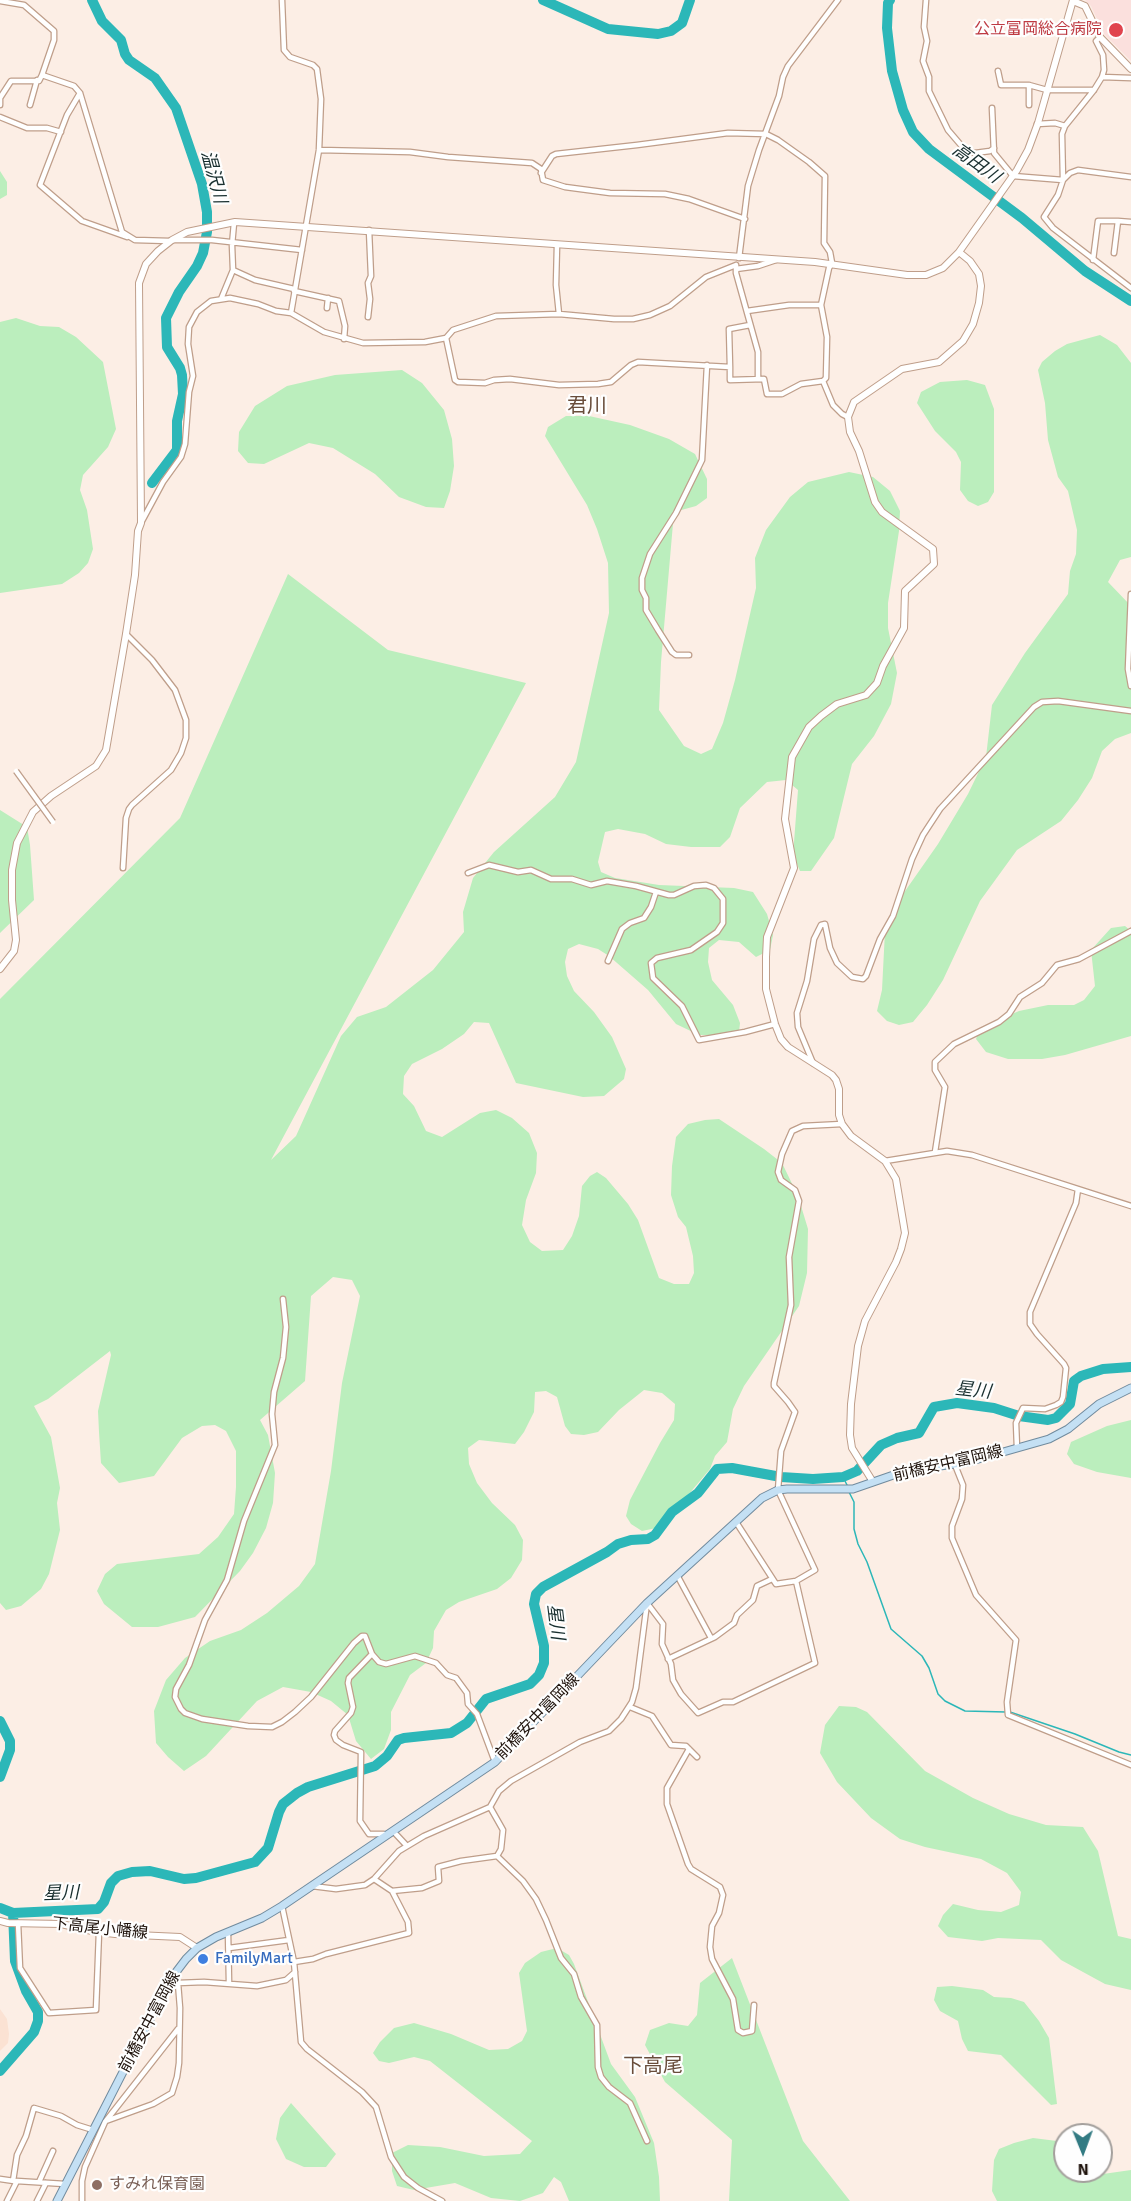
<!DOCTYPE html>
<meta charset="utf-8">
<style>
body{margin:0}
#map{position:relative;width:1131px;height:2201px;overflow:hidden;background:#fceee5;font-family:Signika,sans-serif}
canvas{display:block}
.north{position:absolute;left:1053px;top:2123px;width:60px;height:60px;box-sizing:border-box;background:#fefefe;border:2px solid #a4a09d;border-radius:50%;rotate:179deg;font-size:16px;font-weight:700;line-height:24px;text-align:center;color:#1e120b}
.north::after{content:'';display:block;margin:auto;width:21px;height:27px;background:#337b83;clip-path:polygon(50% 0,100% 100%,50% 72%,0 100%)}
</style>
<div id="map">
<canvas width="1131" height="2201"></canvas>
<div class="north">N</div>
</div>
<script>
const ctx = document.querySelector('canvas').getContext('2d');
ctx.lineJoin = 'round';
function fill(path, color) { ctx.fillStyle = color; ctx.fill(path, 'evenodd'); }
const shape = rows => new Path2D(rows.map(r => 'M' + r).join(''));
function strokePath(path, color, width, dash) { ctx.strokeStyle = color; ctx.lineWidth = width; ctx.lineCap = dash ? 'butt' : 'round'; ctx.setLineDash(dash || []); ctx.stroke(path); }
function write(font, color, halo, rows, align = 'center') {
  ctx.font = font + ' Signika,"Noto Sans JP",sans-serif'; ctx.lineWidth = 4.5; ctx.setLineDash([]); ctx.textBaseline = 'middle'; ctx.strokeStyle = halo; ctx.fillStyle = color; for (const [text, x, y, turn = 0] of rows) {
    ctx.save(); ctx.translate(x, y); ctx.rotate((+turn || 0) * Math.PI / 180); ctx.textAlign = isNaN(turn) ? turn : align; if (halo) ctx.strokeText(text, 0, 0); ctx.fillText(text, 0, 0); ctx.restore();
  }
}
fill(shape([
 [0,2009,7,2019,9,2034,8,2043,0,2051]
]), '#fbe2d3');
fill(shape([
 [1085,0,1131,0,1131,61,1104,34,1091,6]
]), '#fbe0dd');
fill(shape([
 [0,171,7,182,7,195,0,199],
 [16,318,40,326,59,327,76,337,103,362,116,429,108,447,83,475,80,490,87,510,93,549,88,563,79,573,62,584,0,593,0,322],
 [1100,335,1117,345,1131,363,1131,557,1120,560,1108,582,1131,606,1131,733,1115,739,1102,751,1092,778,1078,800,1061,821,1017,850,980,901,943,980,927,1005,913,1022,899,1025,887,1021,877,1011,882,990,885,931,903,894,938,844,968,794,986,757,992,705,1025,653,1068,594,1070,571,1076,554,1077,530,1068,491,1058,477,1048,440,1045,403,1038,370,1042,362,1055,351,1067,344],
 [402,370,422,383,444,410,452,439,454,466,450,491,444,508,426,507,399,497,375,474,333,448,309,443,264,464,248,463,238,451,239,432,255,406,287,386,335,375],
 [967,380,985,385,994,409,994,492,988,502,978,506,968,501,960,490,961,462,956,452,935,431,917,403,921,392,940,382],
 [566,416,589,416,630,425,669,439,695,454,707,479,707,498,696,506,674,512,661,662,659,710,684,746,701,754,712,749,723,723,735,680,756,588,755,558,766,530,790,497,808,482,849,472,873,477,890,491,900,511,899,531,888,603,888,628,897,673,891,704,874,736,852,764,834,838,811,871,800,871,793,855,798,790,786,780,767,782,740,808,730,837,720,847,691,847,666,844,645,834,618,829,605,832,598,862,601,872,615,878,659,885,734,888,753,892,767,914,773,935,770,950,756,957,739,942,719,940,709,948,708,962,712,980,733,1005,740,1023,739,1032,718,1035,699,1035,676,1024,648,990,609,956,598,949,579,944,568,949,565,962,567,976,574,991,594,1012,612,1037,626,1069,624,1079,604,1096,583,1097,516,1083,489,1023,474,1022,464,1034,442,1049,412,1064,404,1076,403,1094,414,1106,426,1131,442,1137,480,1113,496,1110,512,1118,529,1133,537,1153,536,1173,526,1200,522,1225,530,1242,542,1251,563,1250,572,1236,579,1216,582,1186,590,1176,597,1172,606,1178,628,1204,638,1220,659,1278,674,1284,689,1284,694,1273,693,1256,686,1227,678,1217,671,1195,672,1166,676,1137,688,1124,705,1120,719,1119,764,1149,782,1163,798,1196,808,1229,807,1273,799,1306,744,1386,733,1409,727,1442,715,1456,710,1469,661,1527,642,1531,631,1524,626,1516,630,1500,660,1443,674,1420,675,1404,662,1393,644,1390,619,1410,598,1432,584,1435,571,1434,565,1426,557,1397,546,1391,535,1392,534,1412,524,1432,515,1444,479,1440,468,1448,469,1464,477,1483,492,1503,515,1525,523,1540,522,1560,511,1578,497,1589,459,1602,446,1610,434,1631,433,1648,426,1663,410,1675,391,1712,391,1730,384,1749,371,1759,356,1741,348,1715,331,1701,311,1692,283,1687,257,1701,206,1756,184,1771,168,1757,156,1743,154,1711,166,1680,185,1658,210,1641,241,1630,267,1613,299,1586,315,1564,331,1471,342,1383,360,1296,352,1280,333,1277,311,1296,305,1381,260,1420,268,1435,275,1473,273,1503,266,1528,253,1553,240,1571,195,1617,158,1627,132,1627,104,1604,97,1591,105,1574,117,1564,199,1554,218,1537,234,1514,236,1487,236,1451,226,1431,215,1425,202,1426,182,1438,154,1476,119,1483,101,1463,99,1432,98,1411,111,1355,110,1351,48,1399,34,1406,51,1437,60,1488,57,1503,60,1530,49,1574,41,1589,21,1606,6,1610,0,1603,0,999,180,818,288,574,388,650,526,683,271,1160,296,1136,341,1036,357,1017,386,1007,433,970,464,932,463,912,473,878,494,852,555,797,576,762,609,613,608,563,597,529,587,505,545,436,548,427],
 [0,810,27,827,30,845,34,900,0,933],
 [1125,926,1131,931,1131,1036,1065,1055,1042,1059,1008,1059,986,1052,976,1039,980,1028,1019,1011,1048,1005,1074,1005,1084,1000,1095,986,1091,950,1111,928],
 [1131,1420,1131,1478,1097,1472,1074,1464,1067,1454,1071,1442,1107,1426],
 [839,1706,856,1707,867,1712,925,1771,973,1798,1009,1814,1046,1825,1083,1827,1098,1851,1118,1936,1131,1939,1131,1990,1105,1984,1061,1960,1041,1940,998,1938,982,1941,948,1937,938,1926,943,1915,953,1904,978,1910,1001,1912,1019,1905,1021,1892,1007,1873,981,1859,925,1847,900,1839,871,1818,837,1782,820,1753,825,1725],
 [557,1948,569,1955,574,1964,611,2064,635,2097,654,2143,659,2177,660,2201,569,2201,561,2182,554,2177,543,2193,520,2201,491,2198,455,2183,414,2190,397,2186,392,2171,392,2153,408,2145,440,2147,484,2156,520,2154,532,2141,430,2061,414,2057,389,2063,379,2061,373,2053,380,2042,394,2028,414,2023,451,2034,489,2050,508,2049,522,2041,527,2031,519,1973,525,1963,541,1952],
 [732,1958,803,2141,850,2201,729,2201,732,2140,665,2082,645,2045,650,2030,669,2023,688,2026,697,2015,700,1983],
 [952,1986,983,1990,994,1997,1011,1998,1024,2002,1039,2021,1049,2038,1057,2104,1051,2105,1001,2055,968,2051,962,2039,958,2021,940,2011,934,2000,937,1987],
 [291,2103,336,2154,326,2167,304,2167,286,2159,276,2139,280,2118],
 [1033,2138,1057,2141,1065,2147,1065,2171,1098,2171,1103,2174,1131,2170,1131,2201,997,2201,992,2191,994,2160,999,2149,1014,2143]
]), '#bbeebd');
strokePath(shape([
 [843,1477,848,1487],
 [849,1492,854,1502,854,1529,858,1544,867,1562,891,1629,922,1656,929,1668,938,1694,945,1701,965,1711,1006,1712],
 [1010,1712,1075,1734,1119,1752,1131,1755]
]), '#2cb7b8', 1.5);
strokePath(shape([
 [92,0,102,21,121,40,125,54,129,60,155,78,176,108,202,184,207,212,207,232,203,253,197,266,179,292,166,318,167,347,180,368,182,375,183,394,177,421,177,450,152,483],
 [543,0,608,29,658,34,671,31,682,23,690,0],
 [890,0,888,3,887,28,892,71,903,110,913,132,929,149,1022,218,1085,271,1131,301],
 [0,1721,10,1741,10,1750,0,1777],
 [0,1908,13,1913,98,1909,104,1902,111,1883,118,1876,132,1872,150,1871,184,1879,196,1878,255,1862,268,1848,279,1812,283,1804,297,1793,308,1787,375,1766,387,1756,398,1740,404,1738,451,1733,467,1723,486,1699,530,1684,539,1675,544,1663,544,1646,534,1604,536,1594,543,1587,607,1552,618,1544,631,1540,648,1539,655,1535,672,1512,698,1493,717,1469,732,1468,781,1477,813,1479,843,1477,857,1471,881,1445,897,1438,919,1433,934,1407,957,1403,994,1408,1019,1416,1048,1420,1056,1418,1070,1404,1074,1381,1081,1376,1103,1369,1131,1367],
 [0,2071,34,2032,38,2021,38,2012,26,1991,15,1961,13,1913]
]), '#2cb7b8', 10);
const street = shape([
 [282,0,284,50,290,57,313,65,317,69,321,99,319,150,291,313],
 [926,0,924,27,927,41,923,61,929,77,929,91,948,130,966,151,975,153,990,151,994,148],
 [0,1,24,5,54,31,54,40,42,75,74,86,80,93,122,232,135,240,170,241],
 [1100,37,1096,41,1103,55,1104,70,1102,77,1094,90,1065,126,1062,134,1063,180,1058,195,1044,217,1053,228,1131,288],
 [998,71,1001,85,1029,85,1047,90,1094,90],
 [1102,77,1131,78],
 [1029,85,1029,105],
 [80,93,67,115,40,185,82,221,127,237],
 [0,105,0,98,11,81,39,81,42,75],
 [30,105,37,80],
 [992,108,994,153,1013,176,1063,180,1070,173,1078,170,1131,177],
 [0,117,27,128,47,128,61,132],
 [1037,124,1055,123,1065,126],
 [319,150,410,152,448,157,532,163,541,169,543,180,565,187,610,193,665,194,689,199,745,219],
 [541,173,552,156,556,154,637,145,728,133,766,134,778,140,809,162,825,176,824,243,830,252,832,263,829,268,821,305,827,337,826,378,823,381,833,405,842,414,848,417],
 [173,240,212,240,302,250],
 [557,245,556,285,559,314],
 [1114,253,1118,221,1131,222],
 [739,258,748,186,759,150,779,96,783,77,788,66,838,0],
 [1093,260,1098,221,1118,221],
 [736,265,736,273,758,352,758,379],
 [736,269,758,266,776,260],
 [233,270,255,280,294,289],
 [294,291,339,301,345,326,344,339],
 [221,299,233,270,232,245,234,223],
 [327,308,328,298],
 [747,311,789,305,821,305],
 [368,317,370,299,368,283,371,276,369,230],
 [446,338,455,380,458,382,485,383,494,380,510,379,559,385,598,384,611,382,631,365,638,362,730,367,730,380,764,379,767,394,782,394,801,384,823,381],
 [730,367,729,329,750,325],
 [142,521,163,482,181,457,185,444,189,392,193,376,188,344,189,327,197,312,211,301,230,298,258,304,276,311,291,313,324,332,363,343,425,342,446,338,453,330,496,316,559,314,614,319,633,319,650,315,670,306,706,277,736,265],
 [1131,594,1128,669,1131,686],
 [689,655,676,655,672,652,658,630,646,610,646,598,642,590,642,578,650,554,676,513,702,460,707,365],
 [123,868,126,818,129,809,132,805,171,770,181,753,186,738,186,720,175,690,152,660,126,634],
 [468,873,489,865,518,872,531,870,551,879,572,879,591,885,607,881,636,886,669,895,674,895,694,886,706,885,714,888,723,899,723,923,717,932,691,950,657,958,651,963,653,978,682,1006,699,1040,745,1032,775,1024],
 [608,961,622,929,630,923,644,918,651,907,656,892],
 [813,1063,798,1027,797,1013,807,981,814,939,821,925,825,924,830,948,837,963,852,977,863,979,866,976,880,939,893,916,912,859,923,835,940,809,1034,707,1042,702,1058,701,1131,711],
 [935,1152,945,1087,935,1070,935,1062,954,1044,999,1022,1009,1014,1020,997,1042,983,1057,965,1079,959,1131,931],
 [885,1161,947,1151,972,1155,1131,1206],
 [283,1299,286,1327,283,1358,274,1392,272,1414,275,1445,244,1521,227,1580,205,1620,189,1665,176,1689,175,1697,181,1709,185,1713,202,1719,248,1726,272,1727,282,1722,295,1712,311,1697,354,1643,362,1636,365,1636,372,1654,379,1662,386,1664,415,1656,436,1663,447,1675,456,1678,467,1693,468,1704,477,1714,495,1762],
 [1017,1448,1016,1423,1023,1408,1045,1409,1056,1405,1061,1402,1063,1397,1066,1368,1064,1364,1037,1334,1030,1324,1030,1312,1076,1203,1078,1189],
 [955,1465,963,1485,962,1499,952,1526,952,1538,976,1595,1016,1640,1007,1702,1008,1715,1131,1765],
 [736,1522,776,1584,796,1581,815,1570,778,1490,781,1451,795,1412,788,1402,774,1386,774,1383,791,1305,789,1257,799,1201,795,1190,781,1180,778,1172,782,1154,792,1131,803,1126,842,1124],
 [677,1575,711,1638],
 [372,1654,349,1678,348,1683,353,1707,351,1713,335,1731,334,1735,336,1740,343,1745,361,1752,360,1821,369,1834,384,1834,387,1835],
 [668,1659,715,1637,734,1623,737,1615,753,1600,757,1586,772,1579],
 [630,1707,652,1716,671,1745,686,1746,697,1757],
 [689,1749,667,1788,667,1804,688,1864,691,1869,720,1887,723,1895,719,1913,712,1926,710,1947,712,1959,733,1999,738,2030,743,2033,752,2031,754,2005],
 [490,1807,503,1830,501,1849,497,1856,523,1881,536,1899,546,1920,561,1958,574,1974,581,1997,597,2025,598,2067,601,2077,609,2087,630,2103,647,2141],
 [393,1831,407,1846],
 [312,1886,336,1889,365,1885,374,1879,399,1851,424,1836,490,1807,499,1791,511,1781,580,1742,609,1731,621,1719,632,1702,636,1688,647,1603,663,1624,662,1644,671,1664,673,1680,681,1694,698,1713,723,1702,733,1702,815,1663,796,1581],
 [392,1891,422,1888,439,1881,438,1867,461,1861,497,1856],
 [282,1906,294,1962,301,2042,307,2049,362,2092,376,2107,391,2157,404,2177,418,2188,442,2201],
 [18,1923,20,1968,49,2013,96,2010,99,1932],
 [228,1932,229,1983],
 [229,1948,289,1940],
 [294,1962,313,1959,326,1954,409,1933,408,1922,392,1891,374,1879],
 [174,1975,178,1983,204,1982,257,1986,286,1980,295,1972],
 [106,2121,153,2104,172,2093,177,2077,179,2063,180,2008,178,1983],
 [0,2179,14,2181],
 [13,2181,17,2155,26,2136,34,2108,61,2116,77,2125,93,2130],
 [39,2182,53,2151],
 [7,2201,17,2181,65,2184],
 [37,2201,46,2183],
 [82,2201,82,2181,85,2167,105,2122,178,2029]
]);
const secondary = shape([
 [1073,1,1085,6,1100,37,1131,69],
 [0,969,14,951,16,940,12,900,12,870,17,843,33,812,51,796,96,766,106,750,126,634,135,575,138,531,141,523,139,283,146,264,158,251,172,240,187,232,235,222,815,262,907,275,926,275,943,268,959,252,1017,170,1028,150,1038,123,1073,0],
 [873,1482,852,1448,850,1435,851,1404,858,1346,865,1321,896,1262,901,1249,905,1233,896,1179,885,1161,851,1136,842,1124,839,1115,839,1089,836,1080,832,1075,788,1047,781,1039,775,1024,766,989,766,957,767,937,794,868,785,819,792,757,809,727,821,716,837,704,866,695,877,683,883,666,904,628,905,591,934,564,933,549,882,512,875,502,859,451,850,432,848,417,854,402,902,369,939,362,963,341,973,324,979,303,981,286,979,274,970,261,959,252],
 [0,1921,8,1923,61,1924,92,1931,115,1934,180,1937,197,1948]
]);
const primary = shape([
 [57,2201,170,1980,186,1959,197,1948,216,1937,262,1918,282,1906,495,1762,647,1603,762,1498,778,1490,787,1489,853,1489,905,1471,968,1462,1049,1439,1068,1429,1099,1404,1131,1388]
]);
strokePath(street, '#bf9e8a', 7);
strokePath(secondary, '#bf9e8a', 8);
strokePath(primary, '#718b9e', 9);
strokePath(street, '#fff', 4.5);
strokePath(secondary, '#fff', 6);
strokePath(primary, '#c4e0f4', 7);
const streetBridge = shape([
 [16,771,53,822]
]);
strokePath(streetBridge, '#bf9e8a', 7, []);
strokePath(streetBridge, '#fff', 4.5);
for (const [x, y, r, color] of [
 [1116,30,8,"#e0444e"],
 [203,1959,6,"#3f7fe0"],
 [97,2185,6,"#8d6e63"]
]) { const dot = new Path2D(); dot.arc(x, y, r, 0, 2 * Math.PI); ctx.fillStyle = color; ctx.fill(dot); strokePath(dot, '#fefefe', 2); }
write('16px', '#be3a42', '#fefefe', [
 ["公立富岡総合病院",1102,30]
], 'right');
write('16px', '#1e120b', '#fefefe', [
 ["前橋安中富岡線",948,1464,-13],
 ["前橋安中富岡線",538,1717,-46],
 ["下高尾小幡線",100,1929,6],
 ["前橋安中富岡線",150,2022,-62]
]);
write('16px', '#366cbe', '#fefefe', [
 ["FamilyMart",215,1959]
], 'left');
write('16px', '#785e54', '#fefefe', [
 ["すみれ保育園",109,2185]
], 'left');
write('italic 18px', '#182e2e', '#fefefe', [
 ["高田川",976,164,36],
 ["温沢川",213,177,75],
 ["星川",973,1391,6],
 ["星川",555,1622,83],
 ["星川",61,1894,-2]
]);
write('20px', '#694d3b', '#fefefe', [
 ["君川",587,407],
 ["下高尾",653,2067]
]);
</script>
